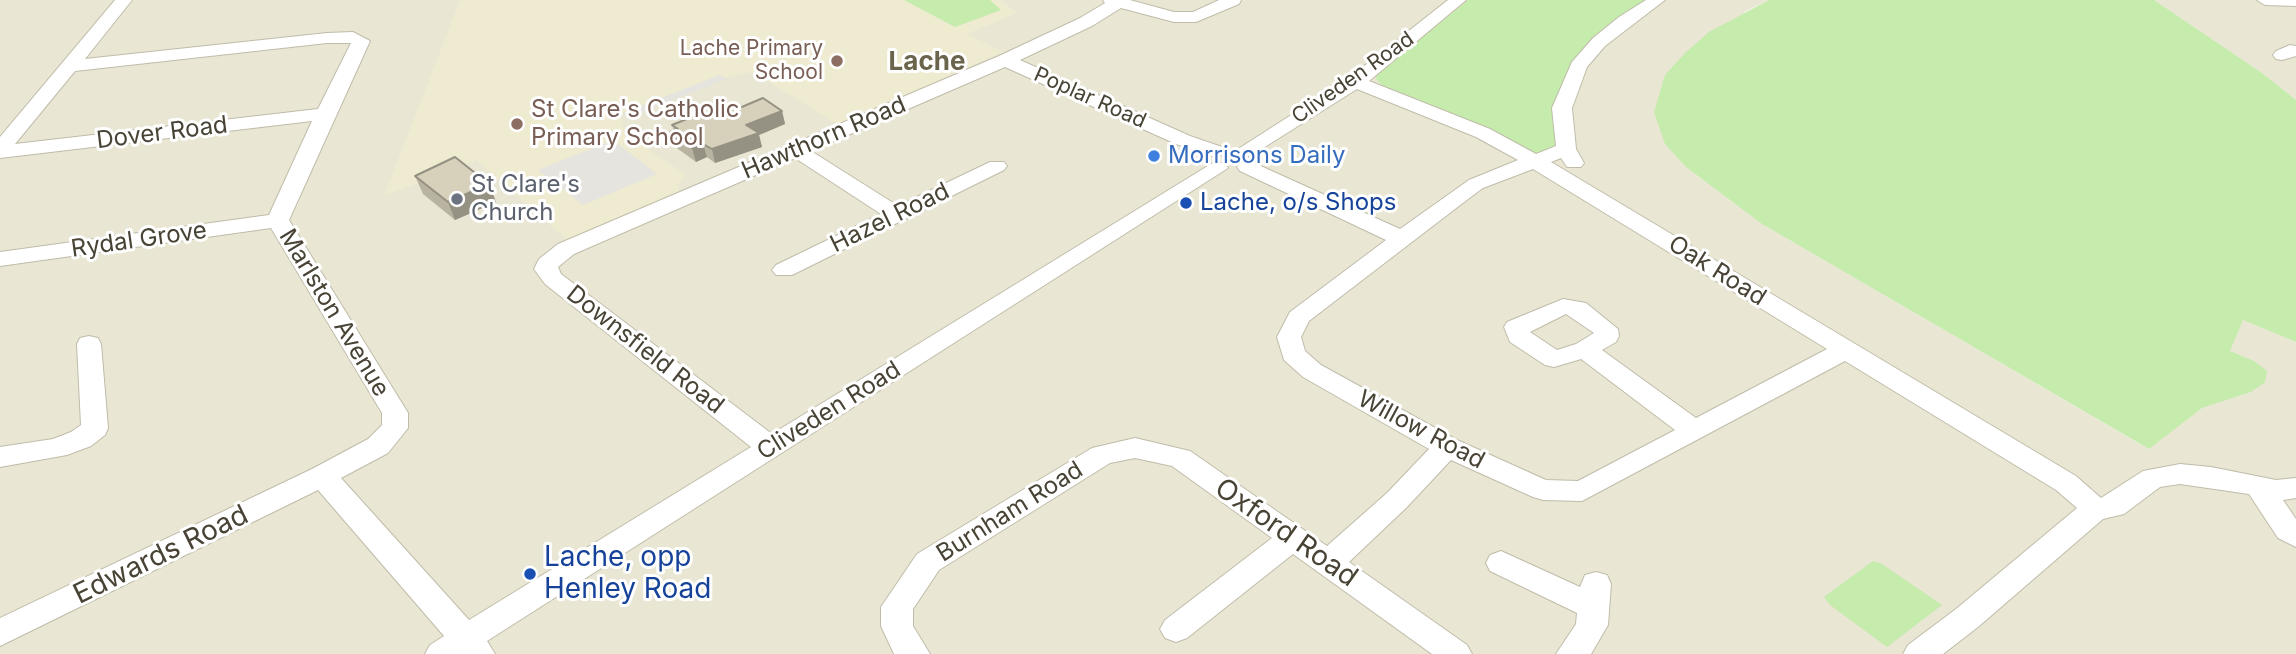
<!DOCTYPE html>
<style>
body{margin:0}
canvas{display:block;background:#f4f2e7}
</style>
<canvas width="2296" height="654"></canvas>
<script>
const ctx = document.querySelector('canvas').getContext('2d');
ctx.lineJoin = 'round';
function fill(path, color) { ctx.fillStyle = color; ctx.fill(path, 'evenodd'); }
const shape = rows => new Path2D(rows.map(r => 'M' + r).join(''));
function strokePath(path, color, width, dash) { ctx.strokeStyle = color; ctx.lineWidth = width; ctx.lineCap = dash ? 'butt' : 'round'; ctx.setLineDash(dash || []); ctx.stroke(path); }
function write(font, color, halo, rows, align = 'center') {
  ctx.font = font + ' Inter,sans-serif'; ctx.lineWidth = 6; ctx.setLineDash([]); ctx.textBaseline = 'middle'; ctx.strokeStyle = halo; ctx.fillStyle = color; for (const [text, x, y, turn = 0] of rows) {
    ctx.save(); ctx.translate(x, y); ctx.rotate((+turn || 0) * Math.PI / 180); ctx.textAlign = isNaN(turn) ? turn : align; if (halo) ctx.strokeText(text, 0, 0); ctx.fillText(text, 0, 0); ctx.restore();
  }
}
fill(shape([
 [0,0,1769,0,1745,11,1686,167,1762,224,2148,449,2202,408,2251,392,2254,361,2230,351,2243,320,2296,342,2296,654,0,654],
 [2154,0,2296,0,2296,100,2262,73]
]), '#e9e6d4');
fill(shape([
 [460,0,1001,0,1017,13,967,34,1003,52,839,125,752,72,725,78,720,75,620,114,625,134,685,174,678,186,679,192,567,240,476,160,384,196]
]), '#eeebd0');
fill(shape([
 [904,0,990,0,1001,10,955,27],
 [1468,0,1645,0,1606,28,1577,57,1564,80,1557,105,1559,140,1555,149,1543,153,1528,152,1385,88,1376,79,1377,74],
 [1769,0,2154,0,2262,73,2296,100,2296,342,2243,320,2230,351,2254,361,2267,371,2265,382,2251,392,2202,408,2149,449,1762,224,1686,167,1665,144,1654,112,1665,75,1685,53,1709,32],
 [1873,561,1882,564,1942,605,1887,647,1830,605,1824,597]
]), '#c5ebad');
fill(shape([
 [720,75,726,79,630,117,623,113],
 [613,140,657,174,583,205,538,170]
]), '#e5e4df');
const minor = shape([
 [115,0,132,0,85,59,327,33,353,32,370,41,289,220,408,413,408,428,388,453,341,478,469,620,751,447,545,284,534,269,539,259,558,244,999,56,1080,18,1105,3,1103,0,1130,0,1174,12,1193,12,1219,0,1241,0,1239,4,1196,22,1174,22,1121,8,1092,26,1020,60,1190,136,1222,147,1225,151,1222,155,1215,157,1176,144,1005,67,811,151,898,206,990,162,1004,162,1007,166,1004,170,792,275,776,275,772,270,776,265,881,214,795,158,574,254,558,267,561,274,772,434,1211,164,1218,162,1225,164,1228,168,487,641,495,654,425,654,430,645,444,636,318,490,0,646,0,618,312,469,368,439,382,425,382,413,271,228,0,266,0,252,269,215,312,121,0,158,0,137,115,0],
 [327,43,351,43,318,109,15,144,75,71,327,43],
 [1448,0,1466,0,1369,81,1490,129,1536,154,1556,146,1552,108,1572,62,1593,38,1619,17,1646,0,1665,0,1605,46,1587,67,1572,108,1576,149,1584,163,1581,167,1567,167,1561,158,1551,162,2076,476,2101,498,2143,471,2180,464,2211,467,2276,480,2296,478,2296,498,2283,500,2296,519,2296,547,2278,538,2249,494,2180,484,2160,487,2124,514,2103,519,1978,627,1943,654,1903,654,1908,645,1956,609,2077,508,2056,490,1845,361,1582,501,1543,500,1533,497,1451,460,1407,507,1349,562,1467,645,1472,654,1432,654,1293,554,1187,638,1176,642,1165,638,1160,629,1165,620,1272,538,1172,466,1135,458,1110,463,939,570,913,609,913,626,930,654,894,654,881,626,881,607,917,554,1092,448,1135,438,1190,451,1327,546,1387,493,1429,449,1303,377,1284,360,1277,337,1290,312,1386,240,1240,171,1237,167,1240,163,1254,163,1400,229,1469,180,1518,160,1476,137,1357,89,1252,155,1245,157,1238,155,1235,151,1349,78,1448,0],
 [1533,169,1827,349,1696,418,1602,350,1616,342,1619,336,1618,329,1586,303,1563,299,1507,322,1504,327,1510,342,1545,365,1554,367,1581,359,1675,430,1578,481,1546,480,1457,440,1321,365,1305,351,1301,337,1309,321,1468,199,1483,188,1533,169],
 [1566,314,1594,333,1576,344,1557,350,1530,332,1566,314],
 [2257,0,2296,0,2296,6,2265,5,2257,0],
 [2290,45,2296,46,2296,56,2282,60,2276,59,2273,55,2276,51,2290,45],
 [89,336,98,338,101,344,108,428,105,435,91,446,67,455,0,467,0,447,53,439,71,432,81,425,77,344,80,338,89,336],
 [1501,551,1580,587,1585,575,1596,572,1607,575,1611,584,1608,625,1591,654,1556,654,1576,624,1577,613,1490,571,1486,563,1490,555,1501,551]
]);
strokePath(minor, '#c0bca9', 2);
fill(minor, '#fff');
fill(shape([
 [737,109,782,111,785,124,759,135,762,147,715,163,707,157,696,162,674,146,670,132,674,131,672,125],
 [415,176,489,184,496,202,455,220,423,194]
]), '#b9b3a1');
fill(shape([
 [782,111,785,124,759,135,762,147,715,163,712,149,746,125],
 [703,144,707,157,696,162,692,148],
 [489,184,496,202,455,220,448,202]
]), '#969283');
const building = shape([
 [763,98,782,111,746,125,759,133,712,149,703,144,692,148,670,132,678,129,672,125,704,112,709,115,732,106,737,109,763,98],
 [455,157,489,184,448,202,415,176,455,157]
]);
fill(building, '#d7d0bb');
strokePath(building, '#969283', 2);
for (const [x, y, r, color] of [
 [837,61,7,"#8d6e63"],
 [517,124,7,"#8d6e63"],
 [1154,156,7,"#3f7fe0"],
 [457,199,7,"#6b7280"],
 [1186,203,7,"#1a4fb4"],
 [530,574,7,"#1a4fb4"]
]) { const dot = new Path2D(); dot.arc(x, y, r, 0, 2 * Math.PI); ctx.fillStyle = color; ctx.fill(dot); strokePath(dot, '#fff', 2.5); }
write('21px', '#785e54', '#fff', [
 ["Lache Primary",823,49],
 ["School",823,73]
], 'right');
write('21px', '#484335', '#fff', [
 ["Cliveden Road",1353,78,-35],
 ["Poplar Road",1090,98,24]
]);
write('24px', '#785e54', '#fff', [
 ["St Clare's Catholic",531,110],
 ["Primary School",531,138]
], 'left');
write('24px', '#484335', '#fff', [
 ["Dover Road",162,133,-7],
 ["Hawthorn Road",824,138,-23],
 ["Hazel Road",890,218,-26],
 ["Rydal Grove",139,240,-8],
 ["Oak Road",1717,271,32],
 ["Marlston Avenue",334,313,59],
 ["Downsfield Road",645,350,38],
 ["Cliveden Road",829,411,-32],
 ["Willow Road",1421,430,28],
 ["Burnham Road",1010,512,-32]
]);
write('24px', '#366cbe', '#fff', [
 ["Morrisons Daily",1168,156]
], 'left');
write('24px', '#5b616d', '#fff', [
 ["St Clare's",471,185],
 ["Church",471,213]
], 'left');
write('24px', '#164399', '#fff', [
 ["Lache, o/s Shops",1200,203]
], 'left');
write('bold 26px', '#6b644c', '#fff', [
 ["Lache",927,62]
]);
write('28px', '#484335', '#fff', [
 ["Oxford Road",1286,533,35],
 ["Edwards Road",161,555,-26]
]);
write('28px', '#164399', '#fff', [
 ["Lache, opp",544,558],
 ["Henley Road",544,590]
], 'left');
</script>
